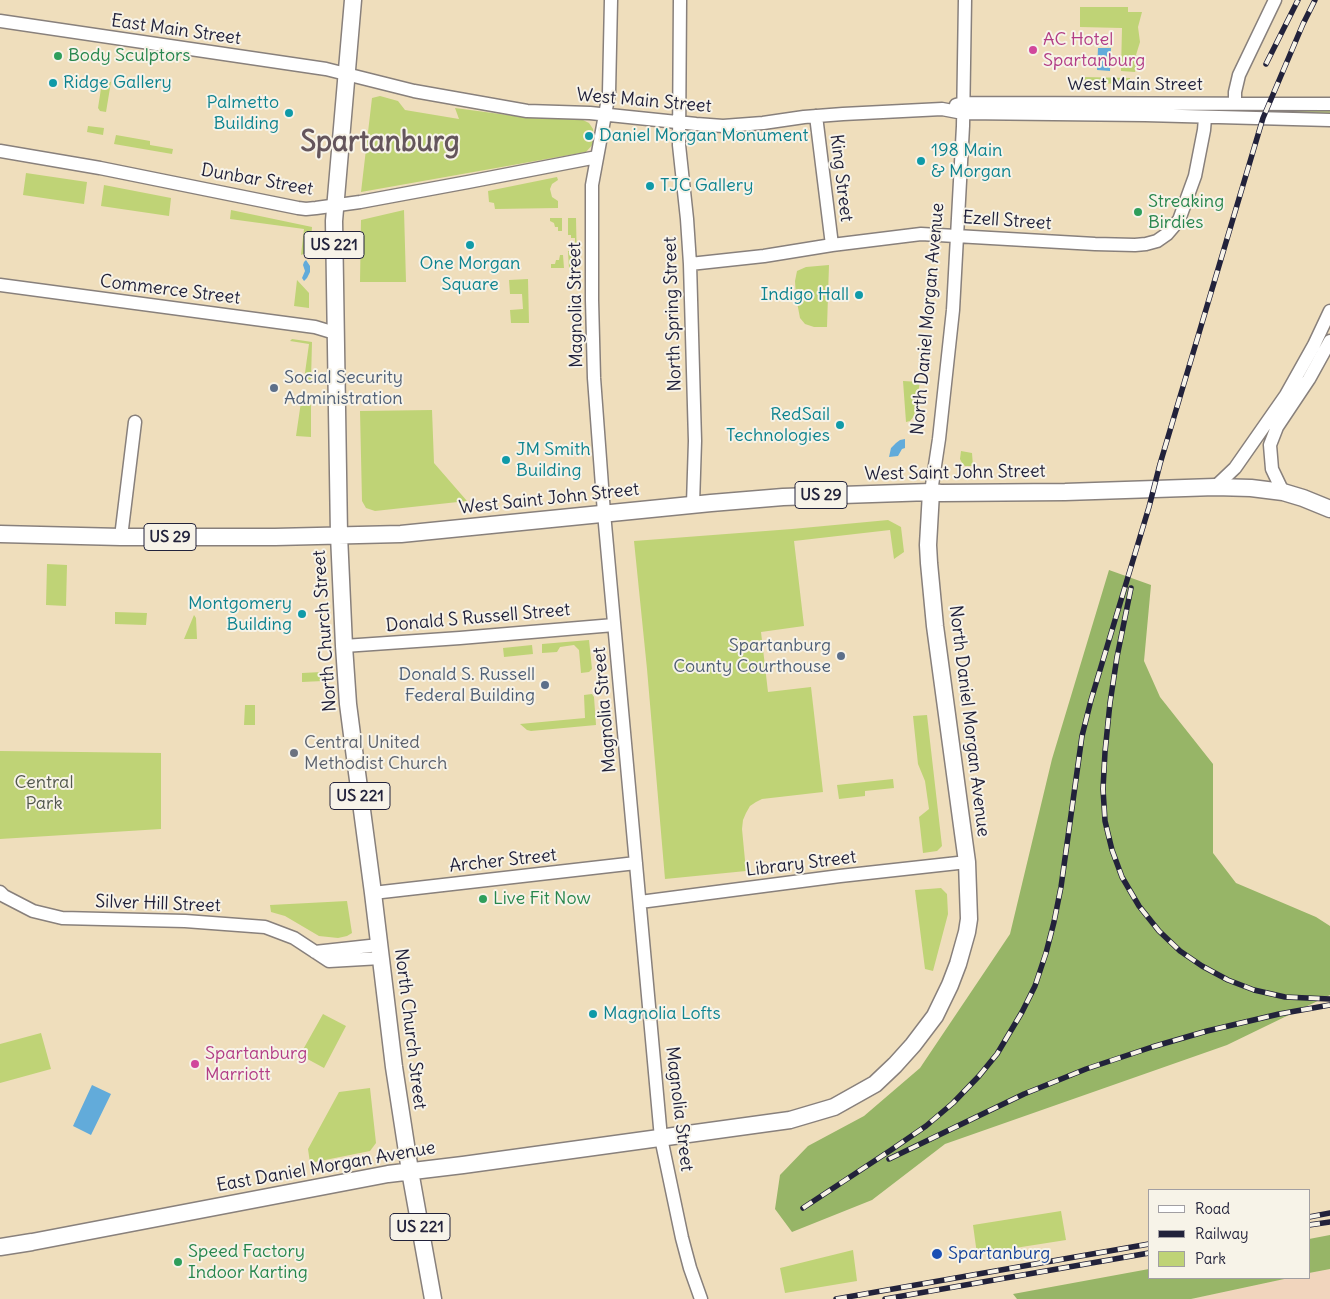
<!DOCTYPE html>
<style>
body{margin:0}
#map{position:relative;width:1330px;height:1299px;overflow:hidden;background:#efdebc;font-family:Delius,sans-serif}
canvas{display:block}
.legend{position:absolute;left:1148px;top:1189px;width:162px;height:90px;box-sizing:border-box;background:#f7f3e8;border:1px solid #a29fa3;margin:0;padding:6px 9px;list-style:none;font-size:15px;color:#22223b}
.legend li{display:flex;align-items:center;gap:10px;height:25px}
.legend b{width:25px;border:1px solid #a29fa3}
</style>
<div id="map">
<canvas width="1330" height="1299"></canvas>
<ul class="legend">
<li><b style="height:6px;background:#fff"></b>Road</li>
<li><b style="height:6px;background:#22223b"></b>Railway</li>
<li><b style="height:14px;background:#bfd376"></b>Park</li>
</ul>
</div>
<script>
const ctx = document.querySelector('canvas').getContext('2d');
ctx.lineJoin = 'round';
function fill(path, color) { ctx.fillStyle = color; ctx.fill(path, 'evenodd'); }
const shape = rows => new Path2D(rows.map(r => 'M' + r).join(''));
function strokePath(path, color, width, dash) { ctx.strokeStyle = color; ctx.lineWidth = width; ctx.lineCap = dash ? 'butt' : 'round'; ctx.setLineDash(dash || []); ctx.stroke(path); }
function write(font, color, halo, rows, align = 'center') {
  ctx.font = font + ' Delius,sans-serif'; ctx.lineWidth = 4; ctx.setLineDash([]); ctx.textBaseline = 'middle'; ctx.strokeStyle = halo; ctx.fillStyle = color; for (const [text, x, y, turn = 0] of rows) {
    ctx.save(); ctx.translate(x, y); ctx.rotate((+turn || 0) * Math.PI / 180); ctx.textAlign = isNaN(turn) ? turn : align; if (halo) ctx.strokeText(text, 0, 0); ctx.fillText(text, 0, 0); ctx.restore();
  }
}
fill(shape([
 [1330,1269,1330,1299,1191,1299,1289,1278,1309,1278,1309,1273]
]), '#f1d5bd');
fill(shape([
 [1080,7,1128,7,1128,12,1142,12,1138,27,1140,42,1136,55,1138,64,1135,72,1121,71,1122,28,1080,27],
 [1082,77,1130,78,1130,84,1082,83],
 [104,80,111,82,106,112,100,111,98,108,102,82],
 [380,96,398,101,405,110,459,119,455,108,530,118,581,119,589,123,593,129,594,143,586,152,361,192,372,98],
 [1287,109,1330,109,1330,115,1286,113],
 [88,126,104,128,103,135,87,132],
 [116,135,150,141,150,145,173,149,172,154,114,144],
 [26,173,87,182,84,204,23,195],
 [557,177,558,180,552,184,550,189,552,197,558,201,558,208,495,209,494,203,489,202,488,191],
 [104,185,171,198,169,216,101,206],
 [231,210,312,227,310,251,301,255,304,229,230,219],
 [404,210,406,282,360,282,361,220],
 [550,218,562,218,562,231,558,231,558,227,555,227,554,223,550,221],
 [568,218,576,218,577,268,569,268,568,251,571,251,571,248,575,247,575,238,571,238,571,235,568,235],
 [560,255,563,255,564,268,551,268,551,264,555,264,556,260,559,260],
 [829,265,827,327,814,327,805,324,800,318,796,297,795,281,797,271,806,267],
 [528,279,529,323,511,323,510,310,523,309,522,294,510,294,509,280],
 [297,280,309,293,309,308,294,306],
 [292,339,312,342,311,380,304,380,309,344,290,341],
 [903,381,920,382,914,416,910,421,906,422],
 [301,402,311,403,311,437,296,436],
 [432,410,434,463,467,501,375,511,366,508,362,501,360,411],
 [961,451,972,453,973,466,965,466,962,463,960,459],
 [888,520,901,527,904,552,894,559,890,530,794,541,804,626,761,632,768,692,811,687,823,792,762,799,756,802,750,806,746,813,743,820,742,829,746,871,665,879,647,669,634,541,792,529],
 [47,564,67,565,66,606,46,605],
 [115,612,147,613,146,625,115,624],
 [194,615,196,618,197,639,184,639],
 [589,640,592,669,589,672,581,673,579,650,574,645,560,647,557,652,542,653,542,644],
 [532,645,533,654,504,657,503,648],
 [322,672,323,681,302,682,302,673],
 [592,694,594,697,596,725,531,731,527,730,520,724,585,718,584,695],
 [245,705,255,705,255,725,244,725],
 [927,715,942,846,937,851,923,853,919,817,929,809,925,781,918,764,913,716],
 [0,751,161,753,161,829,0,839],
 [893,779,894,788,865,791,865,796,839,799,837,785],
 [941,888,947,894,948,914,933,971,925,969,915,890],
 [347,901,352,933,347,936,338,938,319,936,285,916,271,912,270,905],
 [323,1014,346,1026,324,1068,300,1055],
 [41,1033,51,1069,0,1083,0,1044],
 [370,1088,376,1143,370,1151,310,1163,308,1149,339,1092],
 [1061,1211,1066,1240,977,1254,973,1225],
 [853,1250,857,1281,785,1293,780,1268]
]), '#bfd376');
fill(shape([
 [1109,570,1151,585,1144,661,1160,697,1213,764,1213,853,1236,883,1316,917,1330,926,1330,995,1227,1045,945,1144,872,1200,792,1232,775,1209,780,1175,808,1146,864,1116,920,1068,1010,934,1052,759],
 [1330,1235,1330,1269,1309,1273,1309,1239],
 [1149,1269,1149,1278,1289,1278,1191,1299,1017,1299,1013,1294]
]), '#97b567');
fill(shape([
 [1098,48,1111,48,1110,71,1097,70],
 [306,260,310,266,310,272,307,278,304,281,302,278,305,271,303,265,304,262],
 [905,439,905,448,902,449,898,456,889,457,891,448,896,443,900,440],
 [92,1085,111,1094,91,1135,73,1126]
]), '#62abda');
const minor = shape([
 [611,0,609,93,592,185,592,300,594,378,604,513,661,1138,682,1238,690,1268,701,1299],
 [680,0,679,145,687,219,690,264,695,441,693,504],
 [0,21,326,69,414,91,527,111,590,113,696,124,723,126,763,123,804,117,843,114,942,109,963,113,1145,115,1330,120],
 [1235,103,1235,92,1239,75,1275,0],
 [956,105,963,103,1330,104],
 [816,116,832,245],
 [0,151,100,168,298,208,306,209,316,208,360,202,468,182,597,157],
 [690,264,764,256,832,245,921,234,1095,244,1135,245,1146,244,1157,241,1167,234,1179,220,1195,176,1204,130,1205,118],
 [0,285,315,327,335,333],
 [1215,487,1235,468,1286,395,1314,345,1330,311],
 [931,492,939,439,953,310,963,126,965,0],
 [1283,492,1272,469,1270,445,1277,427,1309,379,1330,341],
 [121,537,135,422],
 [344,646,460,638,614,625],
 [0,892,4,896,33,911,62,918,185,921,265,927,294,938,329,961,381,958],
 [373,893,636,863],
 [640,902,840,876,967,862],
 [315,952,379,945]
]);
const major = shape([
 [353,0,334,221,339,535,344,646,348,704,354,750,373,893,394,1067,410,1171,433,1299],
 [0,534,121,537,275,537,401,534,711,503,783,497,931,492,941,493,1065,492,1215,487,1251,488,1283,492,1303,498,1330,509],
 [0,1247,32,1242,388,1174,463,1165,790,1120,834,1107,875,1084,895,1065,913,1045,935,1016,950,985,958,964,967,932,969,919,967,862,963,833,935,626,929,563,928,545,931,492]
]);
strokePath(minor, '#88807c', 15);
strokePath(major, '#88807c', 19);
strokePath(minor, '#fff', 12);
strokePath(major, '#fff', 16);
const rail = shape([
 [1266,64,1298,0],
 [1131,588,1117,657,1110,703,1105,752,1103,789,1105,821,1112,850,1122,877,1139,906,1159,931,1180,951,1202,966,1228,980,1254,990,1285,997,1330,999],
 [889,1159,1024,1094,1086,1069,1152,1047,1207,1031,1279,1014,1330,1005],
 [803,1208,891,1150,926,1126,953,1103,979,1076,997,1054,1022,1012,1035,986,1046,953,1054,922,1061,887,1082,736,1091,700,1149,507,1160,464,1263,118,1303,24,1315,0],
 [1309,1217,1330,1213],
 [1309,1225,1330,1222],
 [836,1299,1149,1244],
 [885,1299,1149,1253]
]);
strokePath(rail, '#22223b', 5.5);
strokePath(rail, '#f7f3e8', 4, [11]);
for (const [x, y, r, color] of [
 [1033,50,5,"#d1479c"],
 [58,56,5,"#2e9e5b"],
 [53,83,5,"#0f9aa8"],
 [289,113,5,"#0f9aa8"],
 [589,136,5,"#0f9aa8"],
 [921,161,5,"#0f9aa8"],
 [650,186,5,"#0f9aa8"],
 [1138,212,5,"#2e9e5b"],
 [470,245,5,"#0f9aa8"],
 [859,295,5,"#0f9aa8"],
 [274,388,5,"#5c6f8a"],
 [840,425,5,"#0f9aa8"],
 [506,460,5,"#0f9aa8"],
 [302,614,5,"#0f9aa8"],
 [841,656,5,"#5c6f8a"],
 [545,685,5,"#5c6f8a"],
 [294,753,5,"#6b7280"],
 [483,899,5,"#2e9e5b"],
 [593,1014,5,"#0f9aa8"],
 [195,1064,5,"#d1479c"],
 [937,1254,6,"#1a4fb4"],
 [178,1262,5,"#2e9e5b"]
]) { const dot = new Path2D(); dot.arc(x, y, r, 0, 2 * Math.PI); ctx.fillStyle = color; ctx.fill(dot); strokePath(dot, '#f7f3e8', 2); }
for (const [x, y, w] of [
 [334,245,60],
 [821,495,52],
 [170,537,52],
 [360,796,60],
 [420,1227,60]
]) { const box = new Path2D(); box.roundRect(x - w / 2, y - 13.5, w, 27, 4); ctx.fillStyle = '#f7f3e8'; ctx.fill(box); strokePath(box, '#22223b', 1); }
write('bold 16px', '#22223b', null, [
 ["US 221",334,245],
 ["US 29",821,495],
 ["US 29",170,537],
 ["US 221",360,796],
 ["US 221",420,1227]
]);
write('18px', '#22223b', '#f7f3e8', [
 ["East Main Street",176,30,8],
 ["West Main Street",1135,85],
 ["West Main Street",644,101,5],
 ["King Street",841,178,83],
 ["Dunbar Street",257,180,10],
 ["Ezell Street",1007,221,4],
 ["Commerce Street",170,290,7],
 ["Magnolia Street",576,305,-91],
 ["North Spring Street",673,314,-92],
 ["North Daniel Morgan Avenue",928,319,-85],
 ["West Saint John Street",955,473,-1],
 ["West Saint John Street",549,499,-6],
 ["Donald S Russell Street",478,618,-5],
 ["North Church Street",325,631,-94],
 ["Magnolia Street",605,710,-95],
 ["North Daniel Morgan Avenue",969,721,83],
 ["Archer Street",503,861,-6],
 ["Library Street",801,864,-7],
 ["Silver Hill Street",158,904,2],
 ["North Church Street",410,1029,83],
 ["Magnolia Street",679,1109,83],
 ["East Daniel Morgan Avenue",326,1167,-10]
]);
write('18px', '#b23c85', '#f7f3e8', [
 ["AC Hotel",1043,40],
 ["Spartanburg",1043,61],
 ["Spartanburg",205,1054],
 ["Marriott",205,1075]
], 'left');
write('18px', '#27864d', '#f7f3e8', [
 ["Body Sculptors",68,56],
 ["Streaking",1148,202],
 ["Birdies",1148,223],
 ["Live Fit Now",493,899],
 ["Speed Factory",188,1252],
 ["Indoor Karting",188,1273]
], 'left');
write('18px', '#0d838f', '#f7f3e8', [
 ["Ridge Gallery",63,83],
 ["Palmetto",279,103,"right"],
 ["Building",279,124,"right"],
 ["Daniel Morgan Monument",599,136],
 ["198 Main",931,151],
 ["& Morgan",931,172],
 ["TJC Gallery",660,186],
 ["One Morgan",470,264,"center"],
 ["Square",470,285,"center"],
 ["Indigo Hall",849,295,"right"],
 ["RedSail",830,415,"right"],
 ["Technologies",830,436,"right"],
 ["JM Smith",516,450],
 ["Building",516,471],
 ["Montgomery",292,604,"right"],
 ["Building",292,625,"right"],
 ["Magnolia Lofts",603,1014]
], 'left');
write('18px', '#4e5e75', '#f7f3e8', [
 ["Social Security",284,378,"left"],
 ["Administration",284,399,"left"],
 ["Spartanburg",831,646],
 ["County Courthouse",831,667],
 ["Donald S. Russell",535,675],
 ["Federal Building",535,696]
], 'right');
write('18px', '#5b616d', '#f7f3e8', [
 ["Central United",304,743],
 ["Methodist Church",304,764]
], 'left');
write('18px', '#51574d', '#f7f3e8', [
 ["Central",44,783],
 ["Park",44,804]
]);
write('18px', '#164399', '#f7f3e8', [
 ["Spartanburg",948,1254]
], 'left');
write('bold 28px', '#64555c', '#f7f3e8', [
 ["Spartanburg",380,143]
]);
</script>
